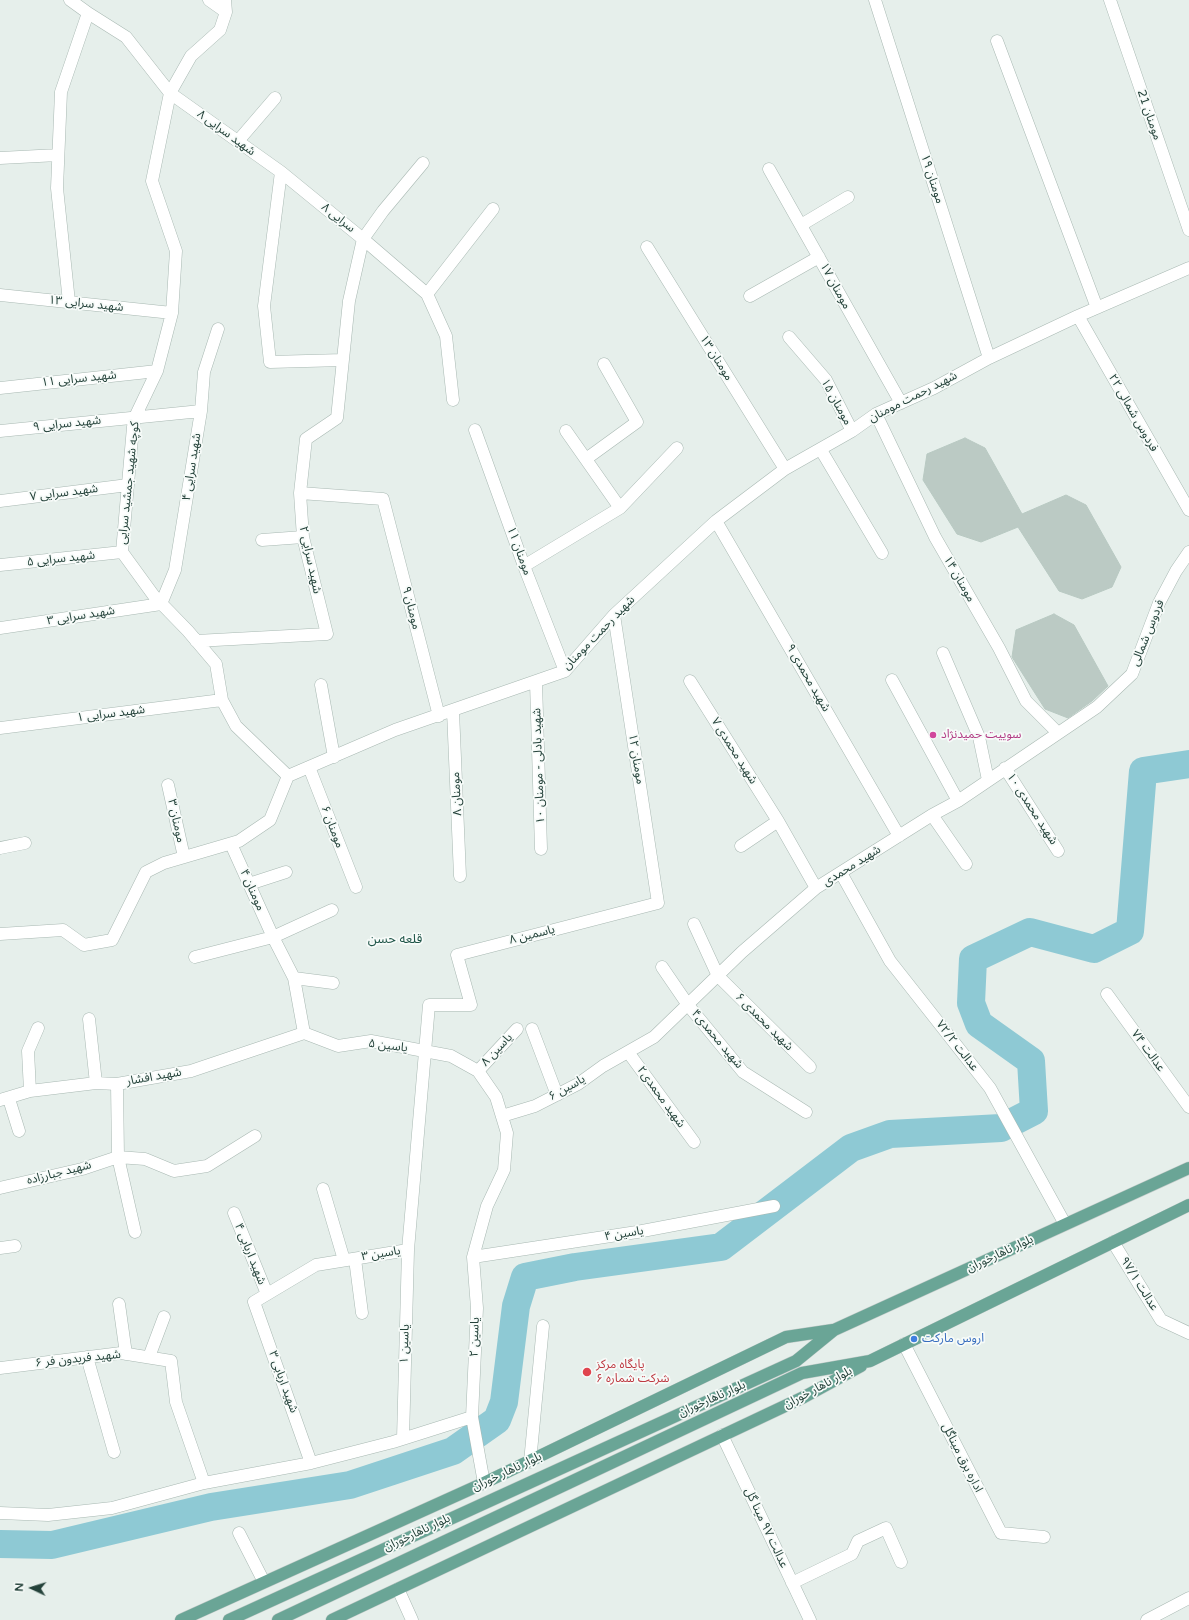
<!DOCTYPE html>
<meta charset="utf-8">
<style>
body{margin:0}
#map{position:relative;width:1189px;height:1620px;overflow:hidden;background:#e6efeb;font-family:"Varela Round",sans-serif}
canvas{display:block}
.north{position:absolute;left:12px;top:1568px;width:40px;height:40px;-webkit-text-stroke:3px #f7fbf9;paint-order:stroke;rotate:274deg;font-size:11px;font-weight:700;line-height:16px;text-align:center;color:#24423a}
.north::after{content:'';display:block;margin:auto;width:14px;height:18px;background:#24423a;clip-path:polygon(50% 0,100% 100%,50% 72%,0 100%)}
</style>
<div id="map">
<canvas width="1189" height="1620"></canvas>
<div class="north">N</div>
</div>
<script>
const ctx = document.querySelector('canvas').getContext('2d');
ctx.lineJoin = 'round';
const shape = rows => new Path2D(rows.map(r => 'M' + r).join(''));
function strokePath(path, color, width, dash) { ctx.strokeStyle = color; ctx.lineWidth = width; ctx.lineCap = dash ? 'butt' : 'round'; ctx.setLineDash(dash || []); ctx.stroke(path); }
function fill(path, color) { ctx.fillStyle = color; ctx.fill(path, 'evenodd'); }
function write(font, color, halo, rows, align = 'center') {
  ctx.font = font + ' "Varela Round","Noto Sans Arabic",sans-serif'; ctx.lineWidth = 3.5; ctx.setLineDash([]); ctx.textBaseline = 'middle'; ctx.strokeStyle = halo; ctx.fillStyle = color; for (const [text, x, y, turn = 0] of rows) {
    ctx.save(); ctx.translate(x, y); ctx.rotate((+turn || 0) * Math.PI / 180); ctx.textAlign = isNaN(turn) ? turn : align; if (halo) ctx.strokeText(text, 0, 0); ctx.fillText(text, 0, 0); ctx.restore();
  }
}
strokePath(shape([
 [0,1544,52,1545,211,1507,350,1485,453,1451,497,1420,504,1402,516,1306,525,1277,575,1267,721,1247,851,1148,890,1134,1001,1128,1034,1111,1031,1061,979,1024,971,1003,973,959,1030,932,1094,949,1130,931,1143,771,1189,764]
]), '#8ec9d4', 28);
const building = shape([
 [965,438,985,448,1022,514,1066,495,1086,505,1121,567,1112,587,1082,599,1059,591,1018,527,981,542,957,534,923,480,927,454,965,438],
 [1054,614,1074,625,1108,686,1092,701,1068,718,1045,709,1012,657,1016,630,1054,614]
]);
fill(building, '#bbcac4');
strokePath(building, '#b8c9c2', 1);
const minor = shape([
 [70,0,88,13],
 [209,0,226,12],
 [225,0,226,12,220,30,191,56,170,93,152,181,176,251,172,313,157,371,135,417,133,427,122,552,154,596,188,631,216,664,222,700,236,726,288,776],
 [875,0,989,358],
 [1110,0,1189,230],
 [997,41,1097,308],
 [238,141,275,98],
 [0,158,58,155],
 [423,163,383,211,363,239,427,294,446,336,453,400],
 [769,169,901,403],
 [281,172,264,306,270,362,343,360],
 [801,225,848,197],
 [647,247,785,469],
 [427,294,493,209],
 [0,295,172,313],
 [750,296,819,257],
 [69,302,57,188,61,92,88,13,126,37,170,93,281,172,363,239,349,301,337,418,306,439,300,493,303,537,327,634,196,641],
 [1078,316,1189,510],
 [789,337,826,380,852,431],
 [0,388,157,371],
 [876,414,935,537,999,648,1026,701,1058,733],
 [475,430,524,566,565,671],
 [0,431,201,411],
 [566,431,620,508],
 [821,450,882,553],
 [586,459,637,422,604,364],
 [300,493,383,499,439,716],
 [0,501,128,485],
 [716,521,899,836],
 [262,540,303,537],
 [0,565,122,552],
 [524,566,620,508,677,448],
 [0,628,161,604,175,570,201,411,204,372,218,329],
 [943,653,979,737,988,780],
 [892,680,958,801],
 [690,681,778,821,816,888],
 [536,682,541,849],
 [321,685,334,757],
 [453,711,460,876],
 [0,728,222,700],
 [309,767,356,887],
 [1005,768,1058,851],
 [168,785,184,857],
 [932,815,966,864],
 [231,844,273,937,294,978,304,1033],
 [741,846,778,821],
 [0,848,25,843],
 [841,873,890,961,990,1088,1065,1224],
 [249,884,286,872],
 [694,924,718,976,810,1067],
 [0,934,63,930,84,945,112,940,146,872,164,863,239,841,270,820,288,776,395,730,565,671,614,615,716,521,785,469,852,431,876,414,934,388,989,358,1078,316,1189,268],
 [195,957,273,937,332,910],
 [662,967,688,1005,743,1072,806,1112],
 [294,978,333,983],
 [1107,994,1189,1107],
 [89,1019,96,1083],
 [532,1029,557,1095],
 [304,1033,338,1046,371,1041,451,1056,478,1071,496,1097,507,1133,504,1170,487,1206,473,1257,477,1308,472,1417,484,1483],
 [628,1052,694,1142],
 [478,1071,517,1029],
 [117,1084,118,1157,135,1232],
 [30,1091,28,1051,38,1028],
 [9,1099,19,1131],
 [0,1100,30,1091,96,1083,117,1084,191,1071,304,1033],
 [502,1116,535,1106,578,1084,603,1066,654,1037,742,952,816,888,932,815,958,801,1097,707,1132,674,1159,603,1176,571,1189,552],
 [0,1188,82,1169,118,1157,145,1159,174,1171,207,1166,255,1136],
 [323,1189,344,1260],
 [234,1213,267,1294],
 [1113,1242,1161,1320,1189,1333],
 [0,1248,15,1246],
 [473,1257,637,1232,774,1206],
 [355,1259,362,1313],
 [119,1304,126,1354],
 [904,1344,1001,1533,1044,1537],
 [87,1357,114,1452],
 [149,1357,164,1317],
 [0,1368,121,1353,171,1361,176,1402,204,1483],
 [722,1435,810,1620],
 [403,1439,408,1250,429,1005,471,1005,457,955,658,903,614,615],
 [530,1462,543,1326],
 [311,1463,254,1302,316,1265,408,1250],
 [0,1513,48,1515,112,1508,204,1483,311,1463,393,1442,472,1417],
 [239,1533,264,1582],
 [792,1583,852,1554,858,1541,886,1528,901,1562],
 [398,1589,412,1620],
 [1147,1620,1189,1598]
]);
const major = shape([
 [181,1620,484,1483,786,1337,833,1330],
 [229,1620,796,1361,834,1330,1189,1168],
 [278,1620,802,1373,870,1361,1189,1205],
 [332,1620,804,1397,861,1366]
]);
strokePath(minor, '#a8b8b2', 13);
strokePath(major, '#c2cac8', 13);
strokePath(minor, '#fff', 12);
strokePath(major, '#6aa596', 12);
for (const [x, y, r, color] of [
 [933,735,4,"#d1479c"],
 [914,1339,4,"#3f7fe0"],
 [587,1372,5,"#e0444e"]
]) { const dot = new Path2D(); dot.arc(x, y, r, 0, 2 * Math.PI); ctx.fillStyle = color; ctx.fill(dot); strokePath(dot, '#f7fbf9', 1.5); }
write('12px', '#24423a', '#f7fbf9', [
 ["مومنان 21",1149,115,71],
 ["شهید سرایی ۸",226,133,36],
 ["مومنان ۱۹",932,179,72],
 ["سرایی ۸",338,218,39],
 ["مومنان ۱۷",835,286,61],
 ["شهید سرایی ۱۳",86,304,6],
 ["مومنان ۱۳",716,358,58],
 ["شهید سرایی ۱۱",79,379,-6],
 ["شهید رحمت مومنان",913,397,-27],
 ["مومنان ۱۵",836,402,61],
 ["فردوس شمالی ۲۲",1133,413,60],
 ["شهید سرایی ۹",67,424,-6],
 ["شهید سرایی ۴",192,467,-81],
 ["کوچه شهید جمشید سرایی",129,483,-84],
 ["شهید سرایی ۷",64,493,-7],
 ["مومنان ۱۱",519,551,70],
 ["شهید سرایی ۵",61,559,-6],
 ["شهید سرایی ۲",310,560,78],
 ["مومنان ۱۴",959,579,60],
 ["مومنان ۹",411,608,76],
 ["شهید سرایی ۳",81,616,-9],
 ["شهید رحمت مومنان",599,633,-46],
 ["فردوس شمالی",1148,633,-68],
 ["۹ شهید محمدی",808,678,60],
 ["شهید سرایی ۱",111,714,-7],
 ["شهید محمدی ۷",734,751,58],
 ["مومنان ۱۲",636,759,81],
 ["شهید بادلی - مومنان ۱۰",539,766,-92],
 ["مومنان ۸",457,794,-93],
 ["۱۰ شهید محمدی",1032,809,57],
 ["مومنان ۳",176,821,78],
 ["مومنان ۶",332,827,69],
 ["شهید محمدی",852,866,-32],
 ["۴ مومنان",252,890,66],
 ["یاسمین ۸",532,935,-14],
 ["۶ شهید محمدی",764,1022,45],
 ["شهید محمدی۴",717,1039,50],
 ["یاسین ۵",388,1046,7],
 ["عدالت ۷۲/۲",957,1046,52],
 ["یاسین ۸",497,1050,-47],
 ["عدالت ۷۴",1148,1051,54],
 ["شهید افشار",154,1077,-10],
 ["یاسین ۶",567,1088,-29],
 ["شهید محمدی۲",661,1097,54],
 ["شهید جبارزاده",59,1173,-14],
 ["یاسین ۴",624,1234,-9],
 ["شهید اربابی ۴",250,1254,68],
 ["یاسین ۳",381,1254,-9],
 ["بلوار ناهارخوران",1000,1254,-25],
 ["۹۷/۱ عدالت",1139,1284,58],
 ["یاسین ۲",475,1337,-88],
 ["یاسین ۱",405,1344,-88],
 ["شهید فریدون فر ۶",78,1359,-6],
 ["شهید اربابی ۳",283,1382,70],
 ["بلوار ناهار خوران",818,1388,-28],
 ["بلوار ناهارخوران",712,1399,-24],
 ["اداره برق میناگل",962,1458,63],
 ["بلوار ناهار خوران",507,1472,-25],
 ["عدالت ۹۷ مینا گل",766,1528,65],
 ["بلوار ناهارخوران",417,1533,-25]
]);
write('12px', '#b23c85', '#f7fbf9', [
 ["سوییت حمیدنژاد",941,735]
], 'left');
write('12px', '#366cbe', '#f7fbf9', [
 ["اروس مارکت",922,1339]
], 'left');
write('12px', '#be3a42', '#f7fbf9', [
 ["پایگاه مرکز",596,1365],
 ["شرکت شماره ۶",596,1379]
], 'left');
write('13px', '#1f5548', '#f7fbf9', [
 ["قلعه حسن",395,940]
]);
</script>
